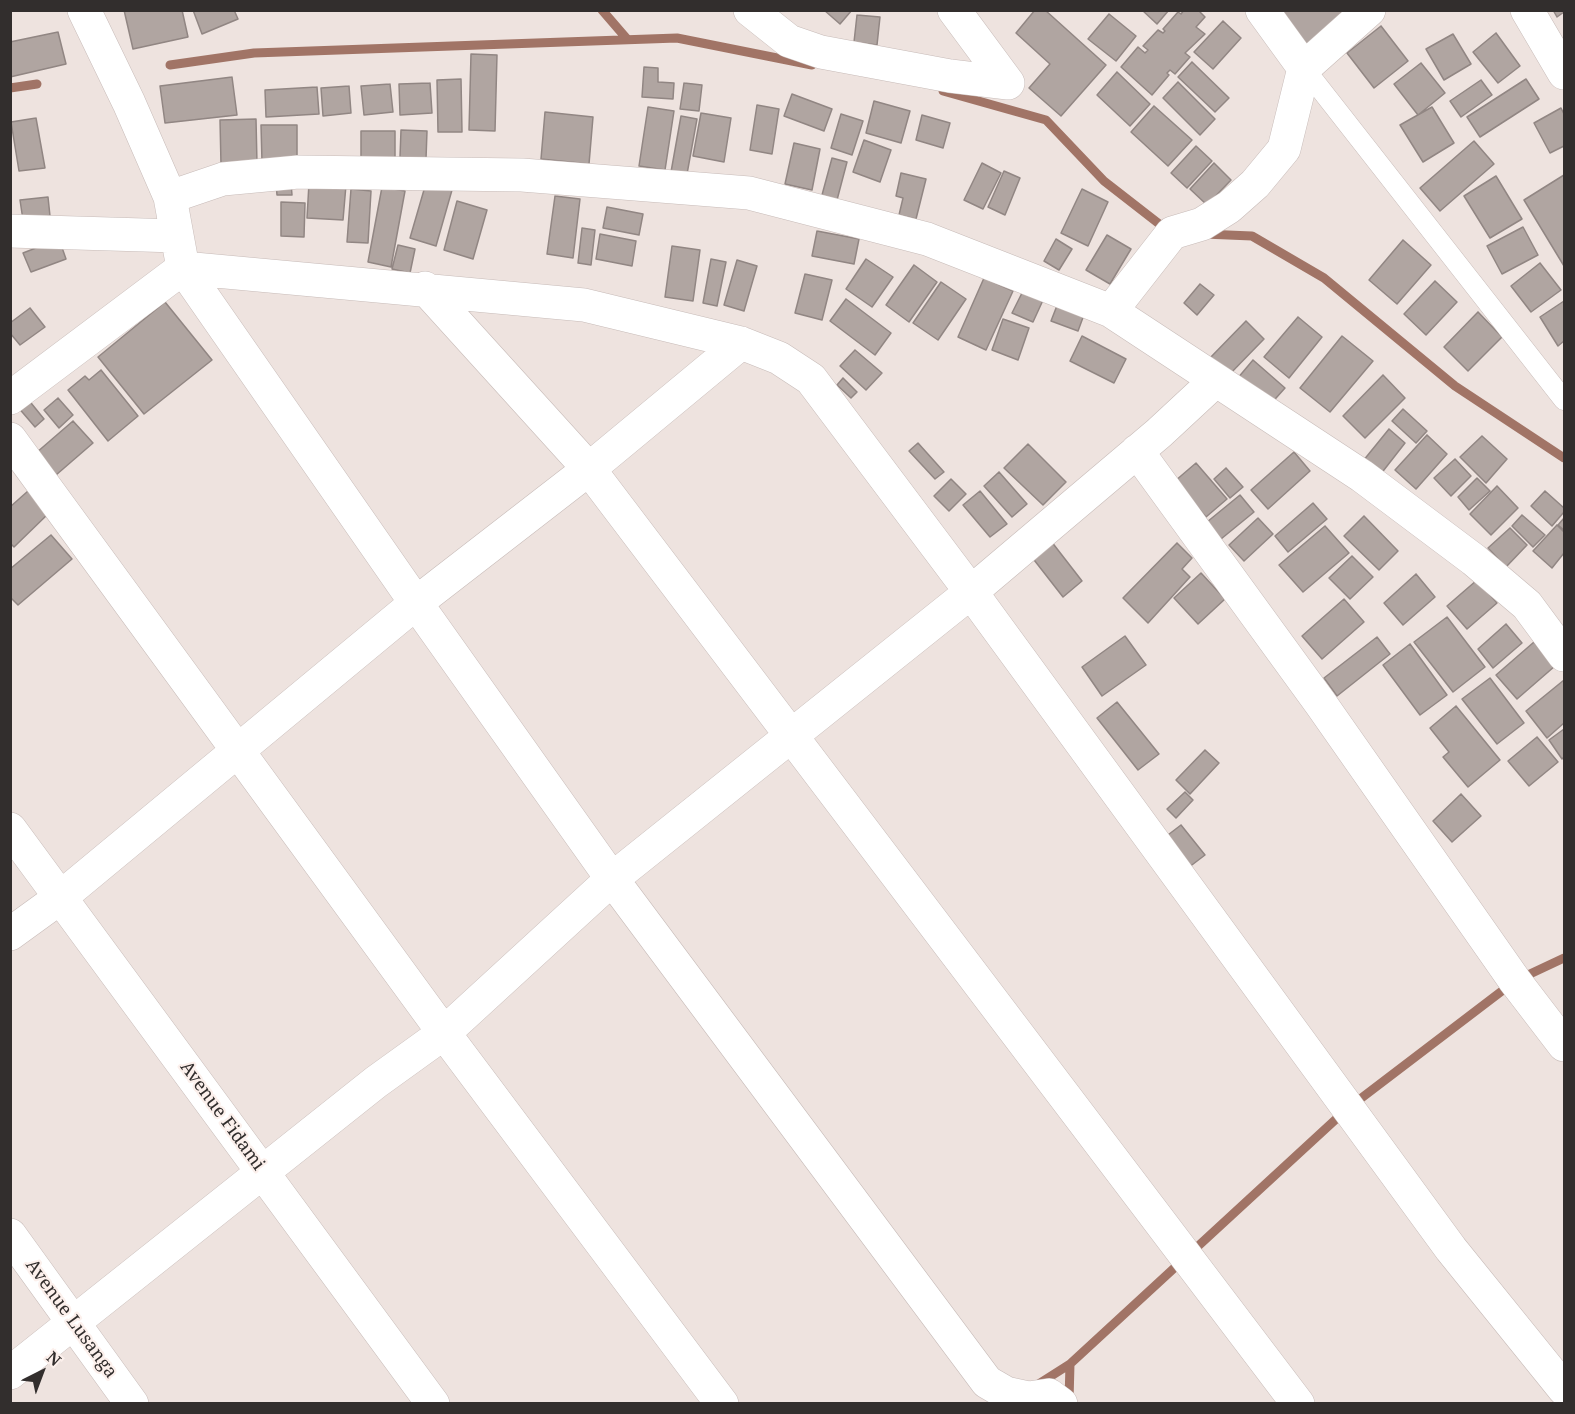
<!DOCTYPE html>
<style>
body{margin:0}
#map{position:relative;width:1575px;height:1414px;overflow:hidden;background:#eee3df;font-family:"Noto Serif",serif}
canvas{display:block}
.frame{position:absolute;inset:0;border:12px solid #322e2d;pointer-events:none}
.north{position:absolute;left:12px;top:1342px;width:60px;height:60px;-webkit-text-stroke:4px #fcf0ec;paint-order:stroke;rotate:42deg;font-size:16px;font-weight:700;line-height:24px;text-align:center;color:#322e2d}
.north::after{content:'';display:block;margin:auto;width:21px;height:27px;background:#322e2d;clip-path:polygon(50% 0,100% 100%,50% 72%,0 100%)}
</style>
<div id="map">
<canvas width="1575" height="1414"></canvas>
<div class="frame"></div>
<div class="north">N</div>
</div>
<script>
const ctx = document.querySelector('canvas').getContext('2d');
ctx.lineJoin = 'round';
const shape = rows => new Path2D(rows.map(r => 'M' + r).join(''));
function strokePath(path, color, width, dash) { ctx.strokeStyle = color; ctx.lineWidth = width; ctx.lineCap = dash ? 'butt' : 'round'; ctx.setLineDash(dash || []); ctx.stroke(path); }
function fill(path, color) { ctx.fillStyle = color; ctx.fill(path, 'evenodd'); }
function write(font, color, halo, rows, align = 'center') {
  ctx.font = font + ' "Noto Serif",serif'; ctx.lineWidth = 4.5; ctx.setLineDash([]); ctx.textBaseline = 'middle'; ctx.strokeStyle = halo; ctx.fillStyle = color; for (const [text, x, y, turn = 0] of rows) {
    ctx.save(); ctx.translate(x, y); ctx.rotate((+turn || 0) * Math.PI / 180); ctx.textAlign = isNaN(turn) ? turn : align; if (halo) ctx.strokeText(text, 0, 0); ctx.fillText(text, 0, 0); ctx.restore();
  }
}
strokePath(shape([
 [602,10,627,39],
 [170,65,254,53,677,38,812,65],
 [10,88,37,84],
 [943,91,1046,120,1104,181,1167,230],
 [1204,234,1252,236,1324,278,1455,386,1564,458],
 [1037,1385,1070,1364,1347,1109,1515,981,1564,958],
 [1069,1401,1070,1364]
]), '#a17466', 9);
const building = shape([
 [124,10,182,10,188,37,133,49,124,10],
 [193,10,234,10,238,19,202,34,193,10],
 [824,10,852,10,840,24,824,10],
 [1035,10,1045,10,1106,65,1061,116,1029,88,1050,64,1016,33,1035,10],
 [1142,10,1169,10,1157,24,1142,10],
 [1184,10,1198,10,1205,17,1196,27,1205,34,1185,53,1190,57,1175,74,1170,70,1167,73,1169,75,1152,95,1121,67,1138,47,1145,53,1148,50,1143,46,1158,30,1163,33,1165,31,1163,29,1178,12,1181,14,1184,10],
 [1270,10,1350,10,1305,50,1270,10],
 [1553,10,1564,10,1564,12,1557,17,1553,10],
 [1109,14,1136,36,1116,61,1088,39,1109,14],
 [857,15,880,17,877,45,854,42,857,15],
 [1223,21,1241,38,1213,69,1194,52,1223,21],
 [1381,26,1408,61,1374,88,1347,53,1381,26],
 [58,32,66,64,10,77,10,42,58,32],
 [1496,33,1520,66,1498,83,1473,52,1496,33],
 [1453,34,1471,64,1444,80,1426,49,1453,34],
 [471,54,497,55,495,131,469,130,471,54],
 [1192,62,1229,98,1215,112,1178,77,1192,62],
 [1421,63,1445,93,1418,115,1394,84,1421,63],
 [644,67,658,68,658,82,674,83,673,99,642,97,644,67],
 [1117,72,1150,104,1130,126,1097,95,1117,72],
 [232,77,237,115,165,123,160,86,232,77],
 [461,79,462,132,438,132,437,80,461,79],
 [1526,79,1539,99,1480,137,1467,117,1526,79],
 [1481,80,1492,95,1461,117,1450,101,1481,80],
 [1178,82,1215,119,1200,135,1163,98,1178,82],
 [430,83,432,113,400,115,399,84,430,83],
 [684,83,702,85,699,111,680,109,684,83],
 [390,84,393,112,364,115,361,86,390,84],
 [349,86,351,113,323,116,321,88,349,86],
 [317,87,319,114,266,117,265,90,317,87],
 [792,94,832,109,824,131,784,116,792,94],
 [874,101,910,111,901,143,866,133,874,101],
 [757,105,779,109,772,154,750,150,757,105],
 [1154,106,1192,140,1168,166,1131,132,1154,106],
 [648,107,674,111,665,170,639,166,648,107],
 [1432,107,1454,143,1423,162,1400,125,1432,107],
 [1561,108,1564,114,1564,146,1550,153,1534,123,1561,108],
 [545,112,593,117,589,164,541,159,545,112],
 [701,113,731,118,724,162,693,156,701,113],
 [841,114,863,121,852,155,831,148,841,114],
 [922,115,950,123,943,148,916,140,922,115],
 [681,116,697,119,687,174,671,172,681,116],
 [36,118,45,168,19,171,11,122,36,118],
 [256,119,257,164,221,165,220,120,256,119],
 [261,125,297,125,297,162,262,162,261,125],
 [401,130,427,131,426,159,400,157,401,130],
 [361,131,395,131,395,162,361,163,361,131],
 [864,140,891,150,880,182,853,172,864,140],
 [1474,141,1494,164,1440,211,1420,188,1474,141],
 [794,143,820,149,812,190,785,184,794,143],
 [1196,146,1212,161,1187,188,1171,173,1196,146],
 [832,158,847,162,837,200,822,195,832,158],
 [982,163,1001,173,983,209,964,200,982,163],
 [1214,163,1231,180,1207,205,1190,189,1214,163],
 [1004,171,1020,178,1005,215,988,207,1004,171],
 [901,173,926,179,916,219,899,215,903,198,896,196,901,173],
 [1564,175,1564,266,1524,200,1564,175],
 [1496,176,1522,219,1490,238,1464,196,1496,176],
 [276,183,291,183,292,195,277,195,276,183],
 [309,183,346,185,343,220,307,218,309,183],
 [426,183,452,190,436,246,410,238,426,183],
 [382,187,405,191,391,267,368,262,382,187],
 [351,189,371,191,368,243,347,242,351,189],
 [1082,189,1108,202,1088,246,1061,233,1082,189],
 [555,196,580,199,573,258,547,254,555,196],
 [48,197,50,216,23,220,20,200,48,197],
 [457,201,487,210,473,259,444,250,457,201],
 [281,202,305,203,304,237,281,236,281,202],
 [607,207,643,214,639,235,603,228,607,207],
 [1523,227,1538,255,1502,274,1487,246,1523,227],
 [582,228,595,230,591,265,578,263,582,228],
 [817,231,859,239,854,264,812,256,817,231],
 [600,234,636,241,632,266,596,259,600,234],
 [1107,235,1131,249,1110,284,1086,270,1107,235],
 [59,239,66,259,31,272,23,253,59,239],
 [1056,239,1072,249,1059,270,1044,261,1056,239],
 [1403,240,1431,265,1397,304,1369,280,1403,240],
 [398,245,415,249,410,273,392,269,398,245],
 [672,246,700,250,693,301,665,297,672,246],
 [711,259,726,262,717,306,703,303,711,259],
 [866,259,893,277,872,307,846,289,866,259],
 [737,260,757,266,744,311,724,305,737,260],
 [1540,263,1561,290,1531,312,1511,286,1540,263],
 [914,265,937,282,909,322,886,305,914,265],
 [805,274,832,280,822,320,795,313,805,274],
 [984,278,1013,291,986,350,958,337,984,278],
 [1435,281,1457,302,1426,335,1404,314,1435,281],
 [941,282,966,299,938,340,913,323,941,282],
 [1200,284,1214,295,1197,315,1184,303,1200,284],
 [1024,289,1044,298,1033,322,1012,313,1024,289],
 [846,299,891,333,875,355,830,321,846,299],
 [1564,301,1564,341,1558,346,1540,317,1564,301],
 [165,302,212,360,144,414,98,357,165,302],
 [1058,303,1085,312,1078,331,1051,321,1058,303],
 [30,308,45,327,20,345,10,333,10,323,30,308],
 [1478,312,1502,337,1468,371,1444,347,1478,312],
 [1298,317,1322,337,1289,378,1264,357,1298,317],
 [1003,319,1029,328,1018,360,992,350,1003,319],
 [1246,321,1264,339,1225,379,1207,361,1246,321],
 [1082,336,1126,359,1114,383,1070,361,1082,336],
 [1342,336,1373,361,1330,412,1300,388,1342,336],
 [855,350,882,373,866,390,840,366,855,350],
 [1253,360,1285,388,1268,407,1237,379,1253,360],
 [101,370,138,416,108,441,68,390,85,376,89,380,101,370],
 [1383,375,1405,398,1365,438,1343,416,1383,375],
 [843,378,857,392,851,398,837,385,843,378],
 [27,398,44,419,35,427,17,406,27,398],
 [58,398,73,415,59,428,44,410,58,398],
 [1403,409,1427,431,1416,443,1392,421,1403,409],
 [73,421,93,443,56,475,36,453,73,421],
 [1389,429,1405,443,1380,475,1363,461,1389,429],
 [1427,435,1447,454,1416,489,1395,470,1427,435],
 [1482,436,1507,459,1486,483,1460,457,1482,436],
 [918,443,944,472,935,479,909,451,918,443],
 [1028,444,1066,482,1043,505,1004,468,1028,444],
 [1294,452,1310,471,1268,509,1251,490,1294,452],
 [1455,459,1471,476,1451,496,1434,478,1455,459],
 [1196,463,1227,499,1206,517,1175,481,1196,463],
 [1226,468,1243,487,1230,498,1214,479,1226,468],
 [999,472,1027,504,1012,517,984,486,999,472],
 [1477,478,1490,491,1469,510,1458,497,1477,478],
 [951,479,966,494,949,511,934,496,951,479],
 [1497,486,1518,508,1491,535,1470,514,1497,486],
 [28,491,49,513,14,547,10,543,10,507,28,491],
 [980,491,1007,524,990,537,963,505,980,491],
 [1545,491,1564,508,1564,512,1552,526,1531,506,1545,491],
 [1240,495,1254,512,1221,539,1207,522,1240,495],
 [1313,503,1327,519,1288,552,1275,536,1313,503],
 [1522,515,1545,535,1533,547,1512,526,1522,515],
 [1364,516,1398,551,1379,570,1344,536,1364,516],
 [1258,518,1273,534,1244,561,1229,545,1258,518],
 [1564,518,1564,530,1558,525,1564,518],
 [1557,525,1564,532,1564,553,1552,568,1533,551,1557,525],
 [1325,526,1349,553,1303,592,1279,565,1325,526],
 [1510,528,1527,545,1506,567,1488,548,1510,528],
 [51,535,72,559,18,605,10,597,10,569,51,535],
 [1051,541,1082,581,1063,597,1031,556,1051,541],
 [1177,543,1192,558,1182,569,1190,577,1148,623,1123,598,1177,543],
 [1352,556,1373,577,1350,599,1329,578,1352,556],
 [1201,573,1225,599,1198,624,1174,598,1201,573],
 [1416,574,1435,597,1403,625,1384,603,1416,574],
 [1477,580,1497,603,1467,629,1447,606,1477,580],
 [1344,599,1364,622,1322,659,1302,636,1344,599],
 [1447,617,1485,667,1453,692,1414,642,1447,617],
 [1506,624,1522,643,1493,668,1478,649,1506,624],
 [1125,636,1146,665,1102,696,1082,667,1125,636],
 [1377,637,1390,654,1337,696,1324,678,1377,637],
 [1534,642,1555,666,1517,699,1496,675,1534,642],
 [1410,644,1447,695,1420,715,1383,665,1410,644],
 [1490,678,1524,723,1497,744,1462,699,1490,678],
 [1564,680,1564,723,1547,738,1526,711,1564,680],
 [1117,702,1159,754,1138,770,1097,718,1117,702],
 [1456,706,1500,760,1468,787,1443,757,1449,752,1430,728,1456,706],
 [1564,729,1564,757,1562,759,1549,740,1564,729],
 [1537,737,1558,762,1529,786,1508,761,1537,737],
 [1205,750,1219,763,1190,794,1176,780,1205,750],
 [1185,792,1193,800,1176,818,1167,809,1185,792],
 [1461,794,1481,816,1452,842,1433,821,1461,794],
 [1181,825,1205,855,1184,871,1160,841,1181,825]
]);
fill(building, '#b0a5a1');
strokePath(building, '#918683', 1.5);
const service = shape([
 [1304,68,1564,400]
]);
const minor = shape([
 [84,10,129,103,170,197,183,268,416,603,612,879,987,1382,1006,1393,1029,1398,1049,1395,1061,1404],
 [750,10,789,41,821,52,950,76,1008,83],
 [954,10,1008,83],
 [1262,10,1304,68],
 [1527,10,1564,73],
 [170,197,223,179,298,172,522,175,749,193,927,239,1111,311,1362,476,1474,560,1527,605,1564,655],
 [10,231,177,236],
 [425,288,589,469,1298,1404],
 [1111,311,1172,233,1202,224,1229,207,1255,184,1284,149,1304,68,1369,10],
 [10,398,183,268,584,305,741,343,779,358,811,379,971,592,1451,1249,1564,1389],
 [10,439,444,1033,722,1404],
 [1137,451,1321,704,1515,981,1564,1045],
 [10,829,433,1404],
 [10,934,61,897,416,603,589,469,741,343],
 [10,1235,132,1404],
 [10,1373,376,1082,444,1033,612,879,971,592,1159,433,1215,381]
]);
strokePath(service, '#c7bbb8', 21);
strokePath(minor, '#c7bbb8', 34);
strokePath(service, '#fff', 20);
strokePath(minor, '#fff', 33);
write('18px', '#322e2d', '#fcf0ec', [
 ["Avenue Fidami",222,1116,54],
 ["Avenue Lusanga",71,1319,54]
]);
</script>
